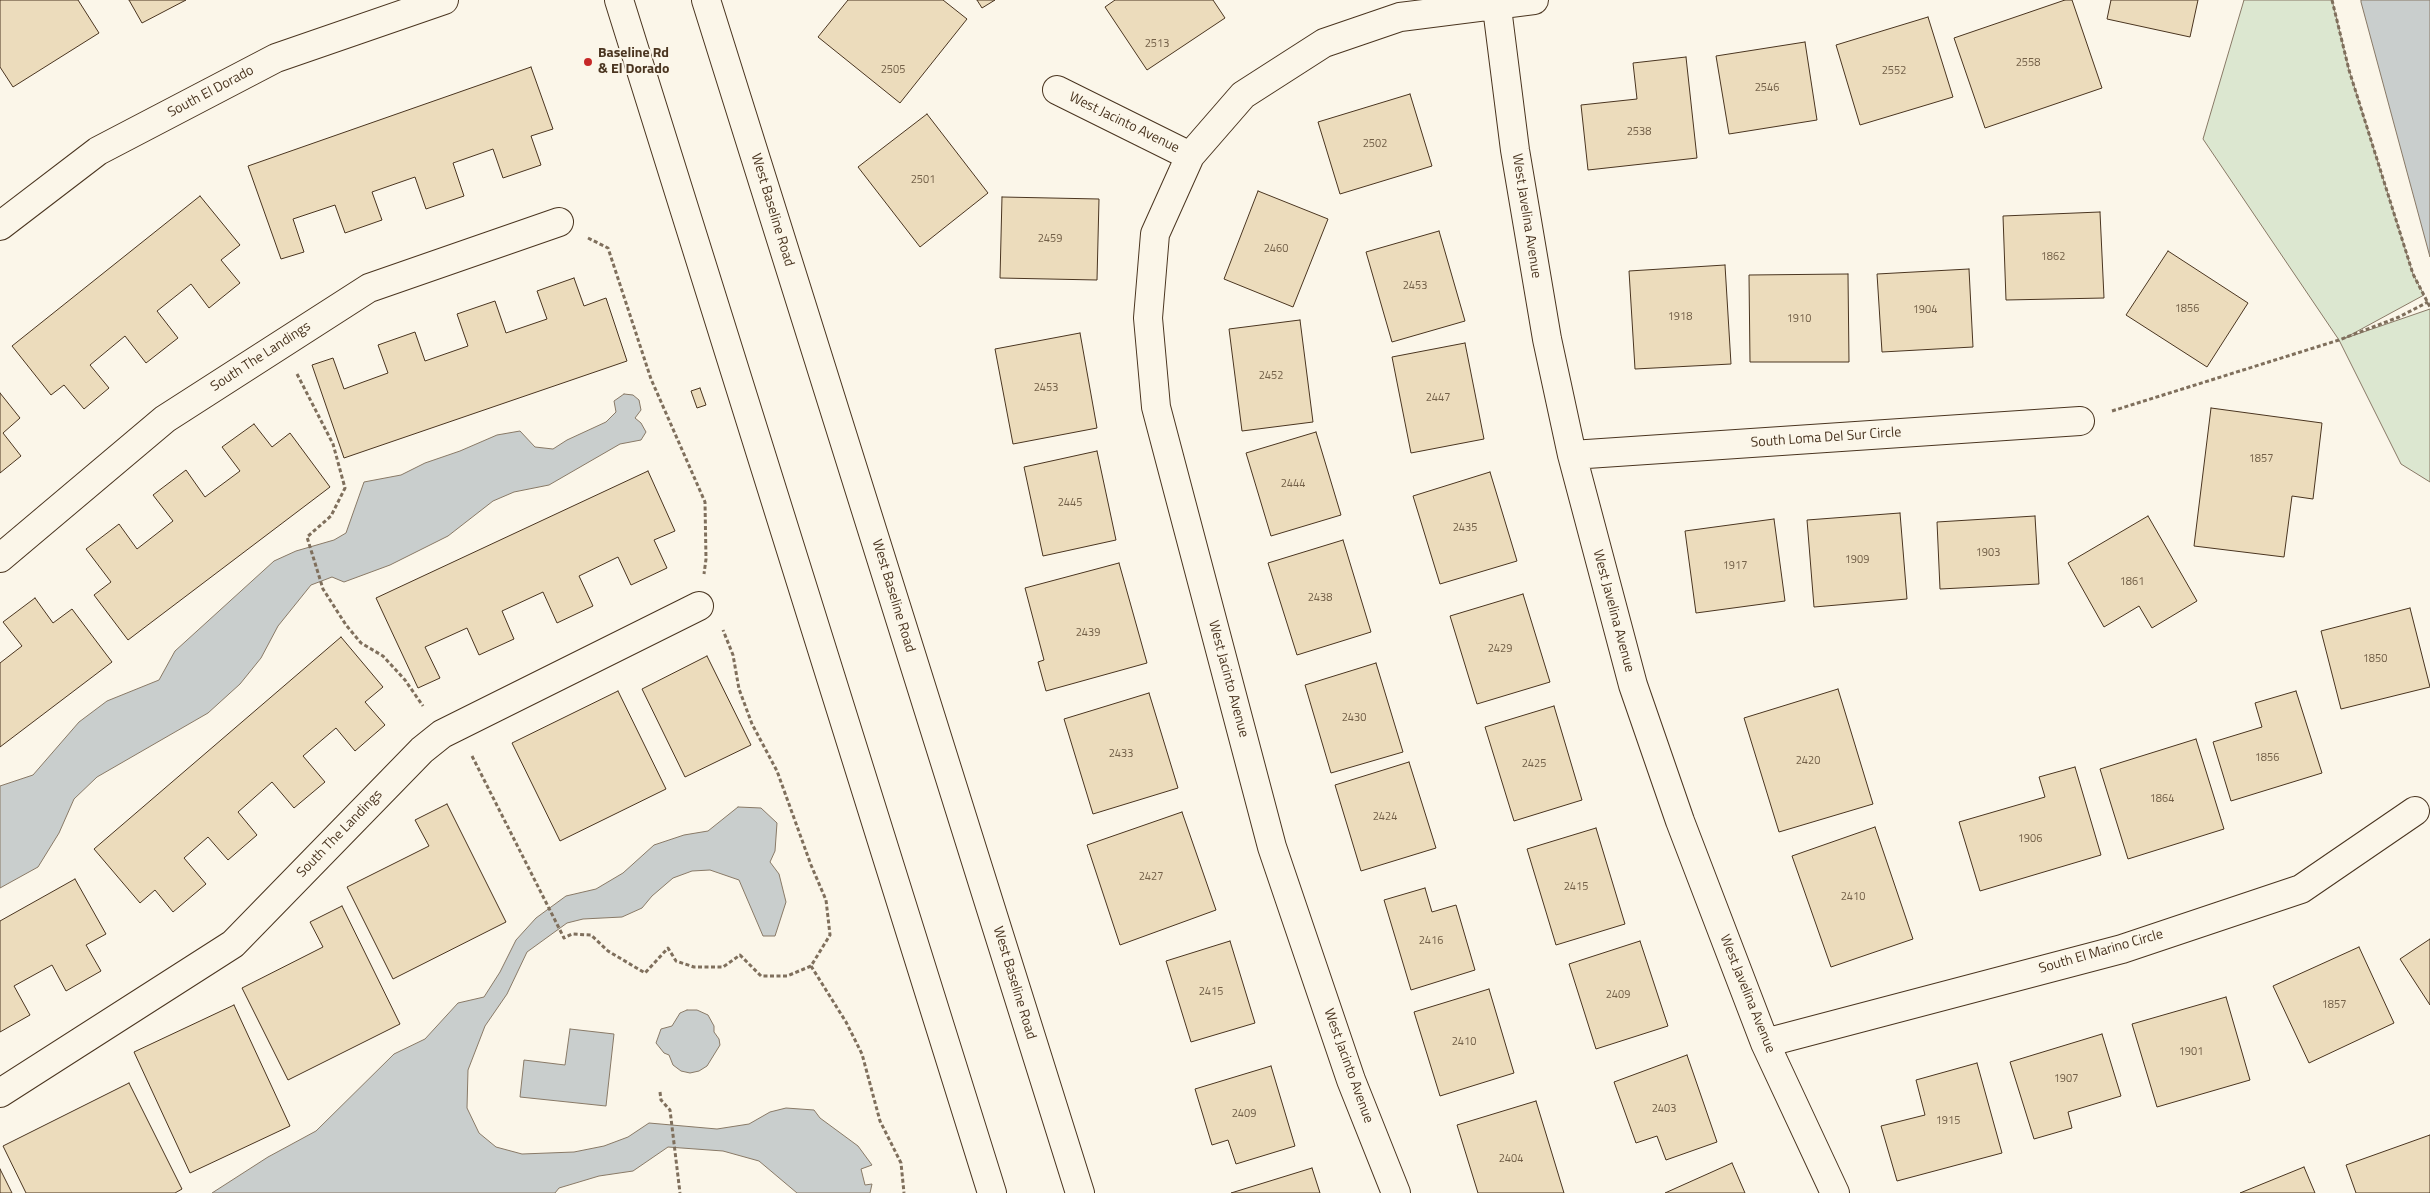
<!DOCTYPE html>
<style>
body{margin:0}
canvas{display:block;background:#fbf6e9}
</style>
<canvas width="2430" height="1193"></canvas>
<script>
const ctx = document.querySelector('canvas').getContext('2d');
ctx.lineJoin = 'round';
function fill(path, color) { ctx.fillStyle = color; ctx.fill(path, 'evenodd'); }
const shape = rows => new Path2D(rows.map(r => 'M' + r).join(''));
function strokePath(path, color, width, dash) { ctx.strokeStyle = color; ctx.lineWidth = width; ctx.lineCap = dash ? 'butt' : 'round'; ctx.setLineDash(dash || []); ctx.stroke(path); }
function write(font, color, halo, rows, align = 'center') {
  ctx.font = font + ' "Titillium Web",sans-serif'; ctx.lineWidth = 4; ctx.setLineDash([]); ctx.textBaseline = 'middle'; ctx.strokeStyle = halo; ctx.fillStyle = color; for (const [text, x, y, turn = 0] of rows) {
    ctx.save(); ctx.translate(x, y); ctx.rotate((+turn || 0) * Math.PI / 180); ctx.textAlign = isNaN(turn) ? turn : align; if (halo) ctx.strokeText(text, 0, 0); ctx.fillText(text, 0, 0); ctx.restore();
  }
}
const green = shape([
 [2244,0,2332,0,2349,70,2413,274,2424,295,2343,339,2430,309,2430,482,2401,464,2339,340,2203,139,2244,0]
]);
fill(green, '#dce7d0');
strokePath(green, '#887966', 1);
const water = shape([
 [2361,0,2430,0,2430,257,2361,2,2361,0],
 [624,394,633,395,639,400,641,410,635,418,641,423,646,432,641,440,620,444,549,485,514,492,493,501,448,536,390,565,344,582,332,577,311,585,278,626,261,658,240,684,208,713,97,777,74,799,59,833,38,867,0,888,0,786,33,775,79,722,107,701,159,680,175,651,274,561,296,551,334,540,346,533,364,482,401,475,425,463,460,451,497,435,520,431,535,447,553,449,567,440,606,422,616,412,614,401,624,394],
 [738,807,761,808,777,823,775,851,770,862,779,874,786,902,775,936,763,936,739,880,710,870,692,871,673,878,652,896,642,908,622,917,583,919,567,923,527,952,507,994,485,1026,468,1070,467,1108,479,1133,496,1147,522,1154,574,1152,604,1146,628,1137,649,1123,717,1129,749,1124,770,1112,786,1108,814,1110,820,1118,858,1146,872,1165,861,1169,865,1185,872,1184,870,1193,797,1193,759,1161,723,1151,668,1147,633,1171,599,1176,559,1188,555,1193,212,1193,268,1157,316,1131,394,1054,425,1039,458,1003,484,997,500,972,516,940,536,918,566,896,596,889,623,873,654,845,684,835,708,831,738,807],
 [687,1010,697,1010,708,1015,714,1026,714,1032,719,1039,720,1045,707,1066,699,1071,690,1073,681,1071,673,1065,669,1055,664,1053,656,1043,661,1029,672,1026,680,1013,687,1010],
 [570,1029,614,1034,606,1106,520,1097,524,1060,565,1065,570,1029]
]);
fill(water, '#c9cecd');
strokePath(water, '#887966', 1);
const building = shape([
 [0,0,78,0,99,33,13,87,0,67,0,0],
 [129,0,186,0,142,23,129,0],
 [848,0,943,0,967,19,900,103,818,37,848,0],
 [977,0,995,0,982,8,977,0],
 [1115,0,1213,0,1225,18,1147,70,1105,7,1115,0],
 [2065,0,2072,0,2102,88,1985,128,1954,38,2065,0],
 [2111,0,2198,0,2190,37,2107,19,2111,0],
 [1928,17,1953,97,1860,125,1836,45,1928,17],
 [1805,42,1817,120,1729,134,1716,56,1805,42],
 [1686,57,1697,158,1588,170,1581,105,1637,99,1633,63,1686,57],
 [531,67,553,129,531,136,541,165,503,178,493,149,453,163,464,196,426,209,415,177,372,192,382,220,345,233,335,205,293,219,304,252,281,259,248,166,531,67],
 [1410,94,1432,166,1340,194,1318,122,1410,94],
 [927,114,988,193,920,247,858,167,927,114],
 [1258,191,1328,219,1293,307,1224,279,1258,191],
 [200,196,240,245,221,260,240,283,209,308,191,284,157,311,178,338,146,363,125,336,90,365,109,388,84,409,64,385,51,395,12,346,200,196],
 [1002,197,1099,199,1097,280,1000,278,1002,197],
 [2100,212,2104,298,2006,300,2003,216,2100,212],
 [1439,231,1465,321,1392,342,1366,252,1439,231],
 [2168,251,2248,303,2207,367,2126,315,2168,251],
 [1725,265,1731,364,1635,369,1629,271,1725,265],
 [1969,269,1973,347,1882,352,1877,274,1969,269],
 [1848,274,1849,362,1750,362,1749,275,1848,274],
 [574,278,584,306,606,298,627,361,344,458,312,365,333,358,344,389,388,373,378,345,415,332,425,361,468,346,457,314,495,301,506,333,547,319,537,291,574,278],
 [1300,320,1313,422,1242,431,1229,329,1300,320],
 [1080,333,1097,428,1013,444,995,349,1080,333],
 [1465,343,1484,439,1411,453,1392,357,1465,343],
 [700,388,706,405,697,408,691,391,700,388],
 [0,393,20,418,3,433,21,456,0,473,0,393],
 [2211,408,2322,423,2313,499,2292,496,2284,557,2194,546,2211,408],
 [254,424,272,447,290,433,330,487,128,640,94,595,111,582,86,549,119,524,137,549,173,521,153,495,186,470,205,497,240,471,222,447,254,424],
 [1316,432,1341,515,1271,536,1246,453,1316,432],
 [1097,451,1116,540,1043,556,1024,467,1097,451],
 [648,471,675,531,654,540,667,568,631,585,618,557,579,576,593,606,557,623,543,592,502,611,514,639,479,655,467,628,425,647,440,678,418,688,376,598,648,471],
 [1490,472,1517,561,1440,584,1413,496,1490,472],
 [1900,513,1907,599,1814,607,1807,520,1900,513],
 [2035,516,2039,584,1940,589,1937,522,2035,516],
 [2148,516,2197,601,2152,628,2139,606,2104,627,2068,563,2148,516],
 [1774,519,1785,601,1696,613,1685,531,1774,519],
 [1343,540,1371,632,1297,655,1268,563,1343,540],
 [1119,563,1147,663,1046,691,1038,662,1044,660,1025,588,1119,563],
 [1523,594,1550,682,1477,704,1450,616,1523,594],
 [35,598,53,623,72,609,112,662,0,747,0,663,22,646,3,622,35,598],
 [2410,608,2430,687,2341,709,2321,631,2410,608],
 [341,637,383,687,365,702,385,725,355,751,336,728,303,756,325,782,294,808,272,782,238,812,257,835,228,860,208,837,184,858,206,884,173,912,155,890,140,903,94,849,341,637],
 [707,656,751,745,685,777,642,689,707,656],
 [1376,663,1403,752,1331,773,1305,685,1376,663],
 [1838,689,1873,804,1779,832,1744,718,1838,689],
 [618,691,666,789,560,841,512,743,618,691],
 [2296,691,2322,773,2231,801,2213,742,2262,727,2255,703,2296,691],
 [1149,693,1178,788,1093,814,1064,719,1149,693],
 [1554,706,1582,800,1514,821,1485,727,1554,706],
 [2196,739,2224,829,2128,859,2100,769,2196,739],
 [1409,762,1436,848,1361,871,1335,785,1409,762],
 [2075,767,2101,855,1980,891,1959,822,2045,797,2039,777,2075,767],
 [447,804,506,922,393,979,347,887,429,846,415,820,447,804],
 [1182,812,1216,910,1120,945,1087,845,1182,812],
 [1875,827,1913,939,1831,967,1792,856,1875,827],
 [1596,828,1625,924,1556,945,1527,849,1596,828],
 [75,879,106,934,86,945,101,971,66,991,52,965,14,986,30,1015,0,1032,0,921,75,879],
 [1425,888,1432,912,1456,905,1475,970,1411,990,1384,900,1425,888],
 [342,906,400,1024,288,1080,242,988,323,947,310,922,342,906],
 [2430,939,2430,1005,2400,959,2430,939],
 [1230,941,1255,1023,1191,1042,1166,961,1230,941],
 [1640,941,1668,1026,1596,1049,1569,964,1640,941],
 [2359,947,2394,1023,2309,1063,2273,986,2359,947],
 [1489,989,1514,1073,1440,1096,1414,1012,1489,989],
 [2226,997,2250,1080,2157,1107,2132,1024,2226,997],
 [234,1005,290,1126,190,1173,134,1052,234,1005],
 [2102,1034,2121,1096,2068,1112,2072,1128,2034,1139,2010,1062,2102,1034],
 [1687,1055,1717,1142,1666,1160,1657,1136,1636,1143,1614,1082,1687,1055],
 [1977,1063,2002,1153,1897,1181,1881,1126,1925,1115,1916,1080,1977,1063],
 [1271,1066,1295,1146,1236,1164,1228,1140,1212,1145,1195,1089,1271,1066],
 [129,1083,182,1189,175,1193,26,1193,3,1146,129,1083],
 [1536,1101,1564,1193,1478,1193,1457,1125,1536,1101],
 [2430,1135,2430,1193,2356,1193,2346,1165,2430,1135],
 [1732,1163,1745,1193,1665,1193,1732,1163],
 [2304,1167,2315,1193,2240,1193,2304,1167],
 [1312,1168,1320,1193,1231,1193,1312,1168],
 [0,1169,12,1193,0,1193,0,1169]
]);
fill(building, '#ecdcbc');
strokePath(building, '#4a3520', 1);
const minor = shape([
 [1496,0,1515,150,1547,339,1572,455,1633,685,1680,821,1765,1043,1835,1193],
 [1057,90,1190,156],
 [0,226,98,151,276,58,444,0],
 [1572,455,2080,421],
 [0,558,165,419,369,288,559,222],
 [1765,1043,2122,949,2301,889,2415,811],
 [0,1093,233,944,422,750,442,734,699,606],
 [1396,1193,1351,1080,1272,847,1156,407,1148,318,1155,234,1190,156,1243,95,1324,43,1400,17,1534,0]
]);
const major = shape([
 [619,0,992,1193],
 [706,0,1080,1193]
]);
strokePath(minor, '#4a3520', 30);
strokePath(major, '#4a3520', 30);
strokePath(shape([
 [2332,0,2349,70,2413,274,2430,307],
 [588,238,608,248,651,379,705,502,706,559,704,574],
 [297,374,333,444,345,488,331,516,307,537,323,589,346,625,361,643,383,656,405,680,423,706],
 [2112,411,2339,340,2399,317,2428,302],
 [472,756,564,938,572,934,591,935,608,951,645,973,668,948,676,961,694,967,723,967,740,955,761,976,787,976,811,966,830,935,826,900,811,865,777,771,752,724,739,689,733,655,723,630],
 [811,966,846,1022,862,1054,880,1121,901,1163,904,1193],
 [660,1092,661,1100,670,1110,680,1193]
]), '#7f6f5c', 3, [4, 2.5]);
strokePath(minor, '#fbf6e9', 28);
strokePath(major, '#fbf6e9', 28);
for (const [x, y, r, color] of [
 [588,62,5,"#c62828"]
]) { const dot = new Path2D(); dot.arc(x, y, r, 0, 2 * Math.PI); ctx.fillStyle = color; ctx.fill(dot); strokePath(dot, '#fbf6e9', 2); }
write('11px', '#725f47', null, [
 ["2513",1157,44],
 ["2558",2028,63],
 ["2505",893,70],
 ["2552",1894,71],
 ["2546",1767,88],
 ["2538",1639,132],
 ["2502",1375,144],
 ["2501",923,180],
 ["2459",1050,239],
 ["2460",1276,249],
 ["1862",2053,257],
 ["2453",1415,286],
 ["1856",2187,309],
 ["1904",1925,310],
 ["1918",1680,317],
 ["1910",1799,319],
 ["2452",1271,376],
 ["2453",1046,388],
 ["2447",1438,398],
 ["1857",2261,459],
 ["2444",1293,484],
 ["2445",1070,503],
 ["2435",1465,528],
 ["1903",1988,553],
 ["1909",1857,560],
 ["1917",1735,566],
 ["1861",2132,582],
 ["2438",1320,598],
 ["2439",1088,633],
 ["2429",1500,649],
 ["1850",2375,659],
 ["2430",1354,718],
 ["2433",1121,754],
 ["1856",2267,758],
 ["2420",1808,761],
 ["2425",1534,764],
 ["1864",2162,799],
 ["2424",1385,817],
 ["1906",2030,839],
 ["2427",1151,877],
 ["2415",1576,887],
 ["2410",1853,897],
 ["2416",1431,941],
 ["2415",1211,992],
 ["2409",1618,995],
 ["1857",2334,1005],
 ["2410",1464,1042],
 ["1901",2191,1052],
 ["1907",2066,1079],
 ["2403",1664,1109],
 ["2409",1244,1114],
 ["1915",1948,1121],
 ["2404",1511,1159]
]);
write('bold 14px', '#4a3520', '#fbf6e9', [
 ["Baseline Rd",598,54],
 ["& El Dorado",598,70]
], 'left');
write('14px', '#4a3520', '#fbf6e9', [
 ["South El Dorado",211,92,-28],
 ["West Jacinto Avenue",1124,123,26],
 ["West Baseline Road",772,210,73],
 ["West Javelina Avenue",1526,216,81],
 ["South The Landings",261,357,-33],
 ["South Loma Del Sur Circle",1826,438,-4],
 ["West Baseline Road",893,596,73],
 ["West Javelina Avenue",1613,611,75],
 ["West Jacinto Avenue",1228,679,75],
 ["South The Landings",340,834,-46],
 ["South El Marino Circle",2101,952,-16],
 ["West Baseline Road",1014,983,73],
 ["West Javelina Avenue",1747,994,68],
 ["West Jacinto Avenue",1348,1066,70]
]);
</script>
